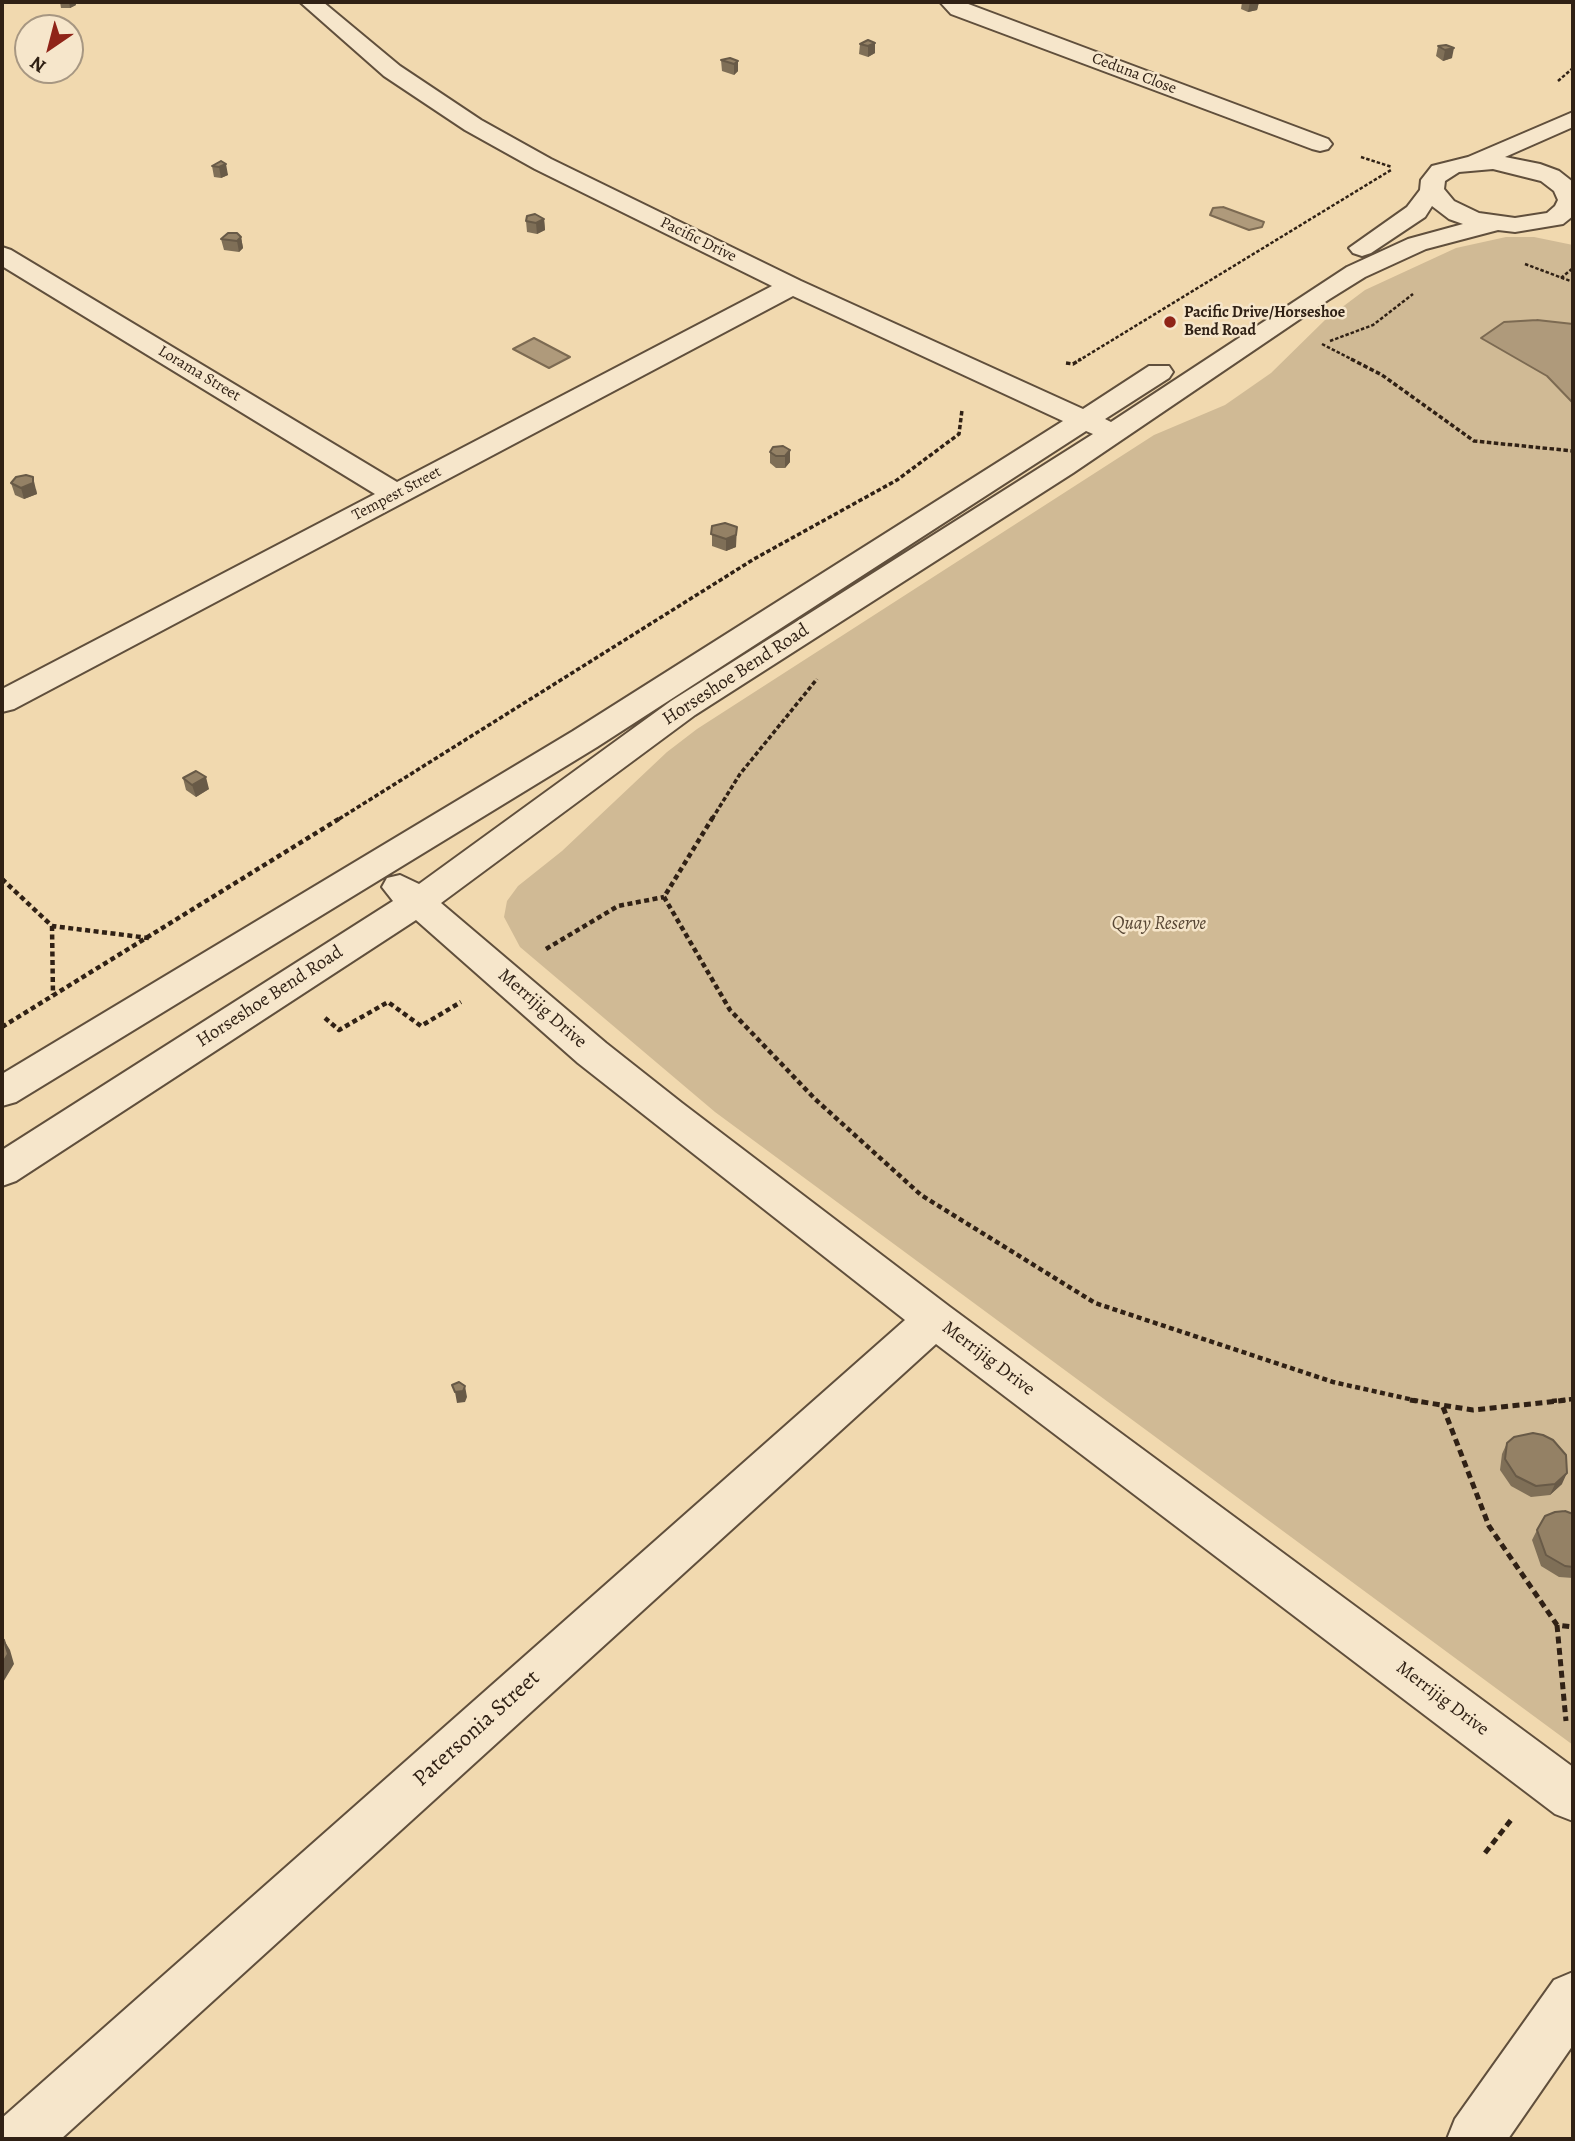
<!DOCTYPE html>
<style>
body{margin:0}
#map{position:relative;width:1575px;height:2141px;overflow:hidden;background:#f1d9af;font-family:Alegreya,serif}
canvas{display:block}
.frame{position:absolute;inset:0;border:4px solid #302115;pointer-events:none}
.north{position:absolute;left:14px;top:14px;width:70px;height:70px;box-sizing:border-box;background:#f6e6cb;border:2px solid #a79782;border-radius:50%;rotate:215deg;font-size:19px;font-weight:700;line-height:28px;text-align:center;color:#302115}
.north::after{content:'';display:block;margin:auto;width:24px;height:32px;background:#8f2418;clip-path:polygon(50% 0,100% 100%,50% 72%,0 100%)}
</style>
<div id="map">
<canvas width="1575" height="2141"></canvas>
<div class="frame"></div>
<div class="north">N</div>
</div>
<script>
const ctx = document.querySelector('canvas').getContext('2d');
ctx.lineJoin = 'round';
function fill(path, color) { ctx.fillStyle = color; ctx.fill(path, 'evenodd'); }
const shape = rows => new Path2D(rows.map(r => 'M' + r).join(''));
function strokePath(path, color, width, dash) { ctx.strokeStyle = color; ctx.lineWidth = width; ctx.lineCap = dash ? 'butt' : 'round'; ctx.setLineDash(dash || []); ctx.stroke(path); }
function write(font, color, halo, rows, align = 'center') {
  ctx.font = font + ' Alegreya,serif'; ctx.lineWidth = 5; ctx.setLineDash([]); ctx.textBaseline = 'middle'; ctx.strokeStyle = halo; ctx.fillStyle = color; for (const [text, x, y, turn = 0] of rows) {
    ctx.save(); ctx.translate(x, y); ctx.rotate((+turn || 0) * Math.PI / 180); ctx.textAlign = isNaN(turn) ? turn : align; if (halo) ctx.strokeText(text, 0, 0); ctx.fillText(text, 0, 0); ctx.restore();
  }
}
fill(shape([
 [1506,237,1534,237,1573,245,1573,1745,715,1112,520,947,504,917,507,901,518,886,562,851,667,752,697,729,1154,435,1225,405,1271,373,1325,320,1365,290,1456,248]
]), '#d0ba95');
const water = shape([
 [1223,207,1264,222,1262,227,1249,230,1210,215,1213,208,1223,207],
 [1537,320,1573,324,1573,403,1547,376,1481,338,1504,322,1537,320],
 [534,338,570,357,549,368,513,349,534,338]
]);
fill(water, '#af9a7b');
strokePath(water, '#7c6a52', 2);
const minor = shape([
 [300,2,323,2,400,66,481,120,551,159,801,281,1083,409,1149,366,1169,366,1173,372,1169,378,1105,419,1111,422,1347,267,1408,239,1463,224,1449,219,1432,206,1425,217,1371,253,1362,256,1353,253,1349,248,1407,207,1420,190,1421,180,1432,166,1468,157,1573,112,1573,127,1505,157,1540,164,1559,171,1573,182,1573,216,1563,224,1515,232,1498,230,1426,249,1365,277,1328,300,1073,473,695,715,441,903,606,1043,682,1103,950,1307,1573,1767,1573,1821,1555,1814,936,1344,61,2139,2,2139,2,2118,905,1320,578,1063,416,920,16,1181,2,1186,2,1150,393,901,382,887,387,878,400,875,419,884,671,701,1093,434,1086,431,597,747,16,1102,2,1106,2,1074,573,731,1063,421,793,296,14,709,2,712,2,689,375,494,2,266,2,247,11,250,397,482,772,286,535,169,465,130,384,76,300,2],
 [1493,169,1541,181,1554,191,1558,200,1555,206,1547,213,1515,218,1479,213,1454,201,1444,189,1445,181,1459,172,1493,169],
 [940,2,963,2,1328,139,1332,144,1328,149,1320,151,1312,149,951,14,940,2],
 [1573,1972,1573,2045,1508,2139,1447,2139,1455,2119,1554,1980,1573,1972]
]);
strokePath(minor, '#604f3c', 4);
strokePath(shape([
 [1558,81,1573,68],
 [1361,157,1392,167],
 [1525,264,1573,282],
 [1561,278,1573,268],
 [1330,341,1373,325,1413,294],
 [1322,344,1355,361],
 [1078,361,1391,170]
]), '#302115', 2.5, [3.5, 2]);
strokePath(shape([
 [1351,359,1382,375,1474,441,1573,451],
 [1066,363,1073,364,1081,359],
 [339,819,754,559,897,480,959,434,962,410],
 [712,819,740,774,817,679]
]), '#302115', 3.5, [4.5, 2.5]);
strokePath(shape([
 [713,817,664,897,730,1010,815,1099,921,1195,1095,1303,1333,1382,1418,1401],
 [2,879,52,926,149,938],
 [52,926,53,995],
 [546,949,618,906,664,897],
 [325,1018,339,1030,388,1002,421,1026,461,1002],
 [2,1027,342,817],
 [1552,1401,1573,1399]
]), '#302115', 4.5, [5, 3.5]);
strokePath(shape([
 [1410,1400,1473,1410,1568,1400],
 [1443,1407,1489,1526,1557,1625,1573,1627],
 [1557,1625,1566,1721],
 [1485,1853,1511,1820]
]), '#302115', 5, [7, 4.5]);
fill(minor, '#f6e6cb');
fill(shape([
 [60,2,75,2,76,5,70,8,61,8],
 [1242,2,1259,2,1257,10,1248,12,1241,9],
 [875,43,875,53,868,57,859,54,860,44],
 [1446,45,1452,58,1443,61,1436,56,1438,46],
 [730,58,738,71,734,75,722,71,721,60],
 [221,161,228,175,221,178,214,177,212,166],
 [544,219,545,230,537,234,527,232,526,221],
 [241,237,243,248,239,252,224,250,221,239],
 [783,446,790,462,785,468,776,468,770,463,770,452],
 [11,483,36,489,37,494,24,499,15,495],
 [712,526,736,547,726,551,712,546],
 [183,778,209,789,196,797,186,790],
 [1507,1443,1562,1484,1550,1495,1531,1497,1511,1486,1500,1470,1502,1454],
 [1573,1514,1573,1578,1559,1577,1541,1566,1532,1540,1537,1530]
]), '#7f6f57');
fill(shape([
 [69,2,75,2,76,5,70,8],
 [1250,2,1259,2,1257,10,1248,12],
 [875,43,875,53,868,57,868,46],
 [1454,48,1452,58,1443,61,1445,50],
 [738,61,738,71,734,75,734,64],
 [226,164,228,175,221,178,219,167],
 [544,219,545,230,537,234,536,223],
 [241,237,243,248,239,252,237,241],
 [790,450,790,462,785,468,785,456],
 [33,477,37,494,24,499,21,488],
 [737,527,736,547,726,551,726,539],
 [206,777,209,789,196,797,192,785],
 [465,1386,467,1397,465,1402,457,1403,455,1392],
 [1567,1473,1562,1484,1550,1495,1555,1484],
 [4,1640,10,1650,14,1664,2,1684,2,1664]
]), '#685a47');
const building = shape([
 [868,40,875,43,868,46,860,44,868,40],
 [1446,45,1454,48,1445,50,1438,46,1446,45],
 [730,58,738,61,734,64,721,60,730,58],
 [221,161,226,164,219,167,212,166,221,161],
 [535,214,544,219,536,223,526,221,527,216,535,214],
 [228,233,237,233,241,237,237,241,221,239,228,233],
 [783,446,790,450,785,456,776,456,770,452,773,447,783,446],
 [26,475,33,477,33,483,21,488,11,483,16,477,26,475],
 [725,523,737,527,736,535,726,539,711,534,712,526,725,523],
 [196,771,206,777,192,785,183,778,196,771],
 [459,1382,465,1386,463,1391,455,1392,452,1385,459,1382],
 [1533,1433,1543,1435,1553,1440,1566,1455,1567,1473,1555,1484,1536,1486,1516,1476,1505,1459,1507,1443,1514,1437,1533,1433],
 [1565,1511,1573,1514,1573,1567,1565,1566,1546,1555,1537,1530,1545,1516,1555,1512,1565,1511],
 [2,1639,4,1640,8,1654,2,1664,2,1639]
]);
fill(building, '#948165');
strokePath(building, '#685a47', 2);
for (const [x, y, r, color] of [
 [1170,322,7,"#8f2418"]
]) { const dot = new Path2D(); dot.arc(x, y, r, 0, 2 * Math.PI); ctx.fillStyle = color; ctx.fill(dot); strokePath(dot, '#f6e6cb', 2.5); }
write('16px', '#302115', '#f6e6cb', [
 ["Ceduna Close",1134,74,21],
 ["Pacific Drive",698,240,26],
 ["Lorama Street",199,374,31],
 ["Tempest Street",397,494,-28]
]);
write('bold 16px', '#302115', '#f6e6cb', [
 ["Pacific Drive/Horseshoe",1184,313],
 ["Bend Road",1184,331]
], 'left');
write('19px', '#302115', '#f6e6cb', [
 ["Horseshoe Bend Road",736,675,-33],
 ["Horseshoe Bend Road",270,997,-33],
 ["Merrijig Drive",542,1009,41],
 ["Merrijig Drive",988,1359,37],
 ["Merrijig Drive",1442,1699,37]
]);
write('italic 19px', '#584735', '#f6e6cb', [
 ["Quay Reserve",1159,924]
]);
write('23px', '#302115', '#f6e6cb', [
 ["Patersonia Street",477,1729,-42]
]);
</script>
